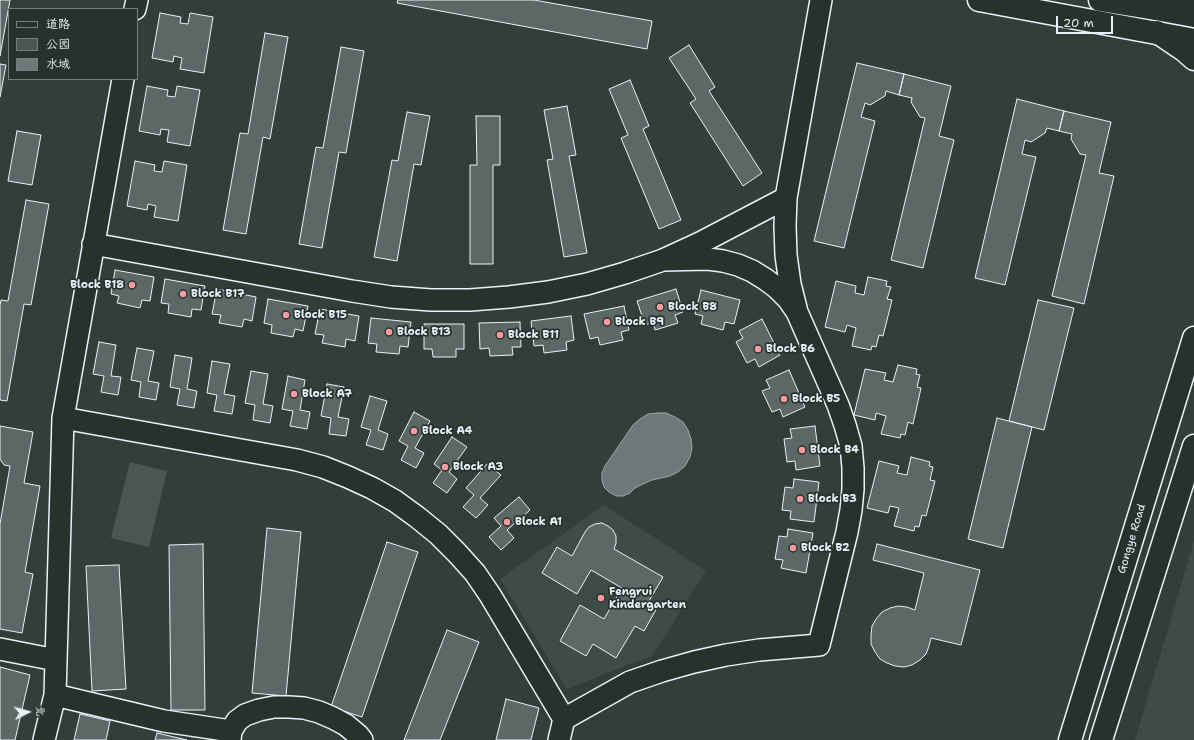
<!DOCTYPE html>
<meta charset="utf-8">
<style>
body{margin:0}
#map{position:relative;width:1194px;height:740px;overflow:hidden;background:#323e39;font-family:"Shantell Sans","LXGW WenKai TC",sans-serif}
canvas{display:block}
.legend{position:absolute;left:8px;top:8px;width:130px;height:72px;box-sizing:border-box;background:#26332d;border:1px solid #747f7e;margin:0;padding:5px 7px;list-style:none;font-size:12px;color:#e8f1f8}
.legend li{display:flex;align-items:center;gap:8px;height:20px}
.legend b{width:20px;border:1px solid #747f7e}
.north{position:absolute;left:8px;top:692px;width:40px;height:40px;-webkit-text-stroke:3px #26332d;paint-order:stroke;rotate:84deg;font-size:11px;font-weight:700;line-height:16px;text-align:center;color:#e8f1f8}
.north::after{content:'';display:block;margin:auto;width:14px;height:18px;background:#e8f1f8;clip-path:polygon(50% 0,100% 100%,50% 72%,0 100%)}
.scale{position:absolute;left:1056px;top:16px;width:57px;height:18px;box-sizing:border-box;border:2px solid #e8f1f8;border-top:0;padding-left:5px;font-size:12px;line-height:14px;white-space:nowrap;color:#e8f1f8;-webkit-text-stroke:3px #26332d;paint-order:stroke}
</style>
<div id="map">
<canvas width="1194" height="740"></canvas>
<ul class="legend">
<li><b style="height:5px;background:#26332d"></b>道路</li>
<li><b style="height:11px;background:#495651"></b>公园</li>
<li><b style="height:11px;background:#6d7978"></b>水域</li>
</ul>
<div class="north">北</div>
<div class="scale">20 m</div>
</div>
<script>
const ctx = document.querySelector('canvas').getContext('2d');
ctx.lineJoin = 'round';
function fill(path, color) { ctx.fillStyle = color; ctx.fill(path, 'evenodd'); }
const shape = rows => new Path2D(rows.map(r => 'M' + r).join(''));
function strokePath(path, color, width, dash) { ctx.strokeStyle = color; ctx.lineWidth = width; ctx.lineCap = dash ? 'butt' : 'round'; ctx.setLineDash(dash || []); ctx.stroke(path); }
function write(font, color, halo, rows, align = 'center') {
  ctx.font = font + ' "Shantell Sans",sans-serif'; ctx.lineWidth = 3.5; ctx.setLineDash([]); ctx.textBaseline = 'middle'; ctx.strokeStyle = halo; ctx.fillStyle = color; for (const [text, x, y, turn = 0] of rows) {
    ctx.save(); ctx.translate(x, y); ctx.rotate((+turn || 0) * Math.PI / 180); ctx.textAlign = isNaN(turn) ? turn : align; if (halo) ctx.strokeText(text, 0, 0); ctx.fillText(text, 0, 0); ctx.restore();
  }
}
fill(shape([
 [604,505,706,571,652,656,625,666,567,689,500,579],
 [1194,541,1194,740,1135,740]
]), '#3f4b46');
fill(shape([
 [130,462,167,471,149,547,111,538]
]), '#495651');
const water = shape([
 [657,413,666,413,675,417,683,422,688,430,691,439,692,448,690,457,685,466,678,472,670,476,652,480,643,484,635,488,630,493,623,496,616,496,609,492,604,487,602,480,602,473,605,466,633,425,640,419,648,414,657,413]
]);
fill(water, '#6d7978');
strokePath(water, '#9ea9ab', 1);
const building = shape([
 [0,0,10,0,0,56,0,0],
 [398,0,534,0,652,21,647,49,397,3,398,0],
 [160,13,181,17,180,23,188,24,190,13,213,17,204,73,180,69,182,58,174,56,173,62,152,58,160,13],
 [265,33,288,37,270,139,263,137,246,234,223,230,240,133,248,134,265,33],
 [689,45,715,87,709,91,762,173,743,186,690,103,696,99,669,58,689,45],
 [341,47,364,51,346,153,339,152,322,248,299,244,316,147,323,148,341,47],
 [857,63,904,74,899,95,886,91,885,96,870,105,865,103,861,117,875,121,844,248,814,241,857,63],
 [0,64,6,65,0,97,0,64],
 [904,74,951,86,939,136,954,140,923,268,891,260,925,118,920,117,911,102,912,98,899,95,904,74],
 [630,80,649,126,643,129,681,220,659,229,621,138,628,135,609,89,630,80],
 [147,86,168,90,167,96,175,97,177,86,200,90,190,146,167,142,169,130,161,129,160,135,139,131,147,86],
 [1017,99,1064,111,1059,131,1047,128,1045,133,1031,142,1025,140,1022,154,1036,157,1005,285,975,278,1017,99],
 [567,106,576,155,569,156,587,253,564,257,547,160,553,159,544,110,567,106],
 [1064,111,1111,122,1099,173,1114,176,1084,304,1052,296,1086,155,1080,154,1071,139,1072,134,1059,131,1064,111],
 [407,112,430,116,421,165,414,164,397,261,374,257,392,160,398,161,407,112],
 [476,116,500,116,500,165,493,165,493,264,470,264,470,165,477,165,476,116],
 [17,131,41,135,32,185,8,181,17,131],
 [135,161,155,165,154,171,162,172,164,161,187,165,178,221,154,217,156,206,148,204,147,210,127,206,135,161],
 [26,200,49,204,31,305,24,304,7,401,0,400,0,305,1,300,8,301,26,200],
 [115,270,154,277,150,301,142,300,140,308,117,303,119,296,111,294,115,270],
 [868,277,887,281,886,286,891,287,887,299,892,300,883,336,879,335,876,347,872,346,871,350,852,346,856,328,847,325,845,332,825,327,836,281,856,286,855,293,864,295,868,277],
 [165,279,205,286,201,310,192,309,191,317,168,313,169,304,161,303,165,279],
 [217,289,256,297,252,321,244,319,242,327,219,323,221,315,212,314,217,289],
 [676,289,683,312,675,315,678,323,655,330,653,322,645,325,637,301,676,289],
 [701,290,740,300,734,324,725,322,723,330,701,324,703,316,695,314,701,290],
 [268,299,308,306,303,331,295,329,293,337,271,333,272,325,264,323,268,299],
 [1038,300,1074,308,1044,430,1009,421,1038,300],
 [624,306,629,330,621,332,623,340,600,345,598,337,590,339,584,314,624,306],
 [320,309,359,316,355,341,346,339,345,347,322,343,324,335,315,334,320,309],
 [571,316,574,340,566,342,567,350,544,353,543,345,534,346,531,321,571,316],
 [371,318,411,322,408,347,400,346,399,354,376,352,377,344,368,343,371,318],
 [762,319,780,355,759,367,755,359,747,363,736,342,743,338,739,331,762,319],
 [520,322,521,347,512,347,513,355,490,356,489,348,480,349,479,323,520,322],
 [424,324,464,324,464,349,456,349,456,357,433,357,432,349,424,349,424,324],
 [99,342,116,345,111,376,121,377,118,395,101,392,104,376,93,374,99,342],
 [137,348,154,351,148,381,159,383,156,400,139,397,141,382,131,380,137,348],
 [175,355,192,358,187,389,197,391,194,408,177,405,180,389,170,387,175,355],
 [212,361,230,364,224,394,235,396,232,414,214,411,217,395,207,393,212,361],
 [898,365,917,369,916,374,920,375,917,387,921,388,913,424,908,422,905,435,901,434,900,438,881,434,886,416,876,413,875,420,854,415,865,369,886,373,884,380,893,382,898,365],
 [789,370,805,407,783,417,780,409,772,412,762,391,770,388,766,380,789,370],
 [251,371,268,374,263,404,273,406,270,423,253,420,255,405,245,403,251,371],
 [288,376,305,380,300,410,310,412,307,429,290,426,293,411,282,409,288,376],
 [327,384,344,387,338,417,349,419,346,436,329,434,331,418,321,416,327,384],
 [370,396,387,401,378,430,388,434,383,450,366,445,371,430,361,427,370,396],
 [414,412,430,421,415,448,424,453,416,468,401,460,408,446,399,441,414,412],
 [997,418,1032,427,1003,548,968,539,997,418],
 [0,426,33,432,24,483,40,486,25,572,33,574,22,633,0,629,0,524,10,466,4,465,0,459,0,426],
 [815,426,820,466,796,470,795,461,787,462,784,439,792,438,790,429,815,426],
 [452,437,467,447,449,472,457,479,447,493,433,483,442,470,434,464,452,437],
 [911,457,930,462,929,466,933,467,930,480,935,481,926,516,922,515,919,527,915,526,914,531,894,526,899,508,890,506,888,513,867,508,879,461,899,466,897,473,907,475,911,457],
 [487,464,501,475,480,498,488,505,476,518,463,507,474,495,466,488,487,464],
 [794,479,819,482,814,522,790,519,791,511,782,510,785,487,793,488,794,479],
 [519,497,530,510,507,530,514,538,501,550,489,537,501,526,494,518,519,497],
 [602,523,608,526,613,530,616,536,616,543,614,549,663,577,649,601,658,606,644,631,635,626,616,658,593,644,586,656,560,641,580,605,604,619,622,588,591,570,577,594,542,573,557,547,572,556,585,532,589,527,595,524,602,523],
 [267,528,301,532,286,696,252,693,267,528],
 [788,529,813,533,806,573,781,568,783,560,775,559,779,536,787,537,788,529],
 [387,542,418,552,362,717,331,707,387,542],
 [203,544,205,710,171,710,169,545,203,544],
 [877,544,980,570,961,645,931,638,929,646,926,654,920,660,912,665,904,667,895,666,887,663,880,659,875,652,871,644,871,635,872,626,876,619,882,612,890,608,898,606,907,607,915,610,924,573,873,560,877,544],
 [119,565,126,689,92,691,86,566,119,565],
 [447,630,479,642,440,740,404,740,447,630],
 [0,667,30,675,15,740,0,740,0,667],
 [506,699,539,708,531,740,496,740,506,699],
 [80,714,110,721,106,740,74,740,80,714],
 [157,733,187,740,155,740,157,733]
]);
fill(building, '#5c6865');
strokePath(building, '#e8f1f8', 1);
const street = shape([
 [135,9,137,0],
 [93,244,352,291,391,297,431,300,470,300,509,297,548,292,587,284,625,273,663,260,700,243,786,198],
 [796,308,790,284,786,255,785,226,786,198,821,0],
 [63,418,297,460,323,467,348,477,372,488,395,501,417,517,438,534,457,553,475,573,490,595,564,719,559,740],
 [0,649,56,660],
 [55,695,164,721,231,731],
 [564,719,630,682,662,671,694,662,726,655,759,650,819,645,847,532,851,510,853,489,853,468,851,446,845,425,838,405,797,312,788,299,777,288,765,279,752,271,738,265,723,261,708,259,663,260],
 [44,740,55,695,63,418,123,79],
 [230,740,231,731,237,721,245,715,259,710,274,707,289,707,304,708,319,712,333,718,346,725,358,735,362,740]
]);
const secondary = shape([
 [979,0,1194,40],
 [1100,0,1156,9,1194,16]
]);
const primary = shape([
 [1156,9,1174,7,1191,0],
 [1157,32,1185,51,1194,59],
 [1070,740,1194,338],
 [1101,740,1194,446]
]);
strokePath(street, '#e8f1f8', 24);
strokePath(secondary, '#e8f1f8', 25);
strokePath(primary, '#e8f1f8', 25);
strokePath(street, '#26332d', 21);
strokePath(secondary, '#26332d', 22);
strokePath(primary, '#26332d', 22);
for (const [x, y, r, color] of [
 [132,285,4,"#ff9aa2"],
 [183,294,4,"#ff9aa2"],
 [660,307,4,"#ff9aa2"],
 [286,315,4,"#ff9aa2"],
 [607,322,4,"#ff9aa2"],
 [389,332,4,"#ff9aa2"],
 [500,335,4,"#ff9aa2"],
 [758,349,4,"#ff9aa2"],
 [294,394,4,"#ff9aa2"],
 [784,399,4,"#ff9aa2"],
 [414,431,4,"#ff9aa2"],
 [802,450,4,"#ff9aa2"],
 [445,467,4,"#ff9aa2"],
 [800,499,4,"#ff9aa2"],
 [507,522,4,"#ff9aa2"],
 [793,548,4,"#ff9aa2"],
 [601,598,4,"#ff9aa2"]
]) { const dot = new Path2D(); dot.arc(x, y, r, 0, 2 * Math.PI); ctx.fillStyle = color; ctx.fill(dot); strokePath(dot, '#26332d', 1.5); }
write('bold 11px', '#e8f1f8', '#26332d', [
 ["Block B18",124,285,"right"],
 ["Block B17",191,294],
 ["Block B8",668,307],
 ["Block B15",294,315],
 ["Block B9",615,322],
 ["Block B13",397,332],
 ["Block B11",508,335],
 ["Block B6",766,349],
 ["Block A7",302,394],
 ["Block B5",792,399],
 ["Block A4",422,431],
 ["Block B4",810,450],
 ["Block A3",453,467],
 ["Block B3",808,499],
 ["Block A1",515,522],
 ["Block B2",801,548],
 ["Fengrui",609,592],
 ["Kindergarten",609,605]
], 'left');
write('11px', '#e8f1f8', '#26332d', [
 ["Gongye Road",1132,539,-73]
]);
</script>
